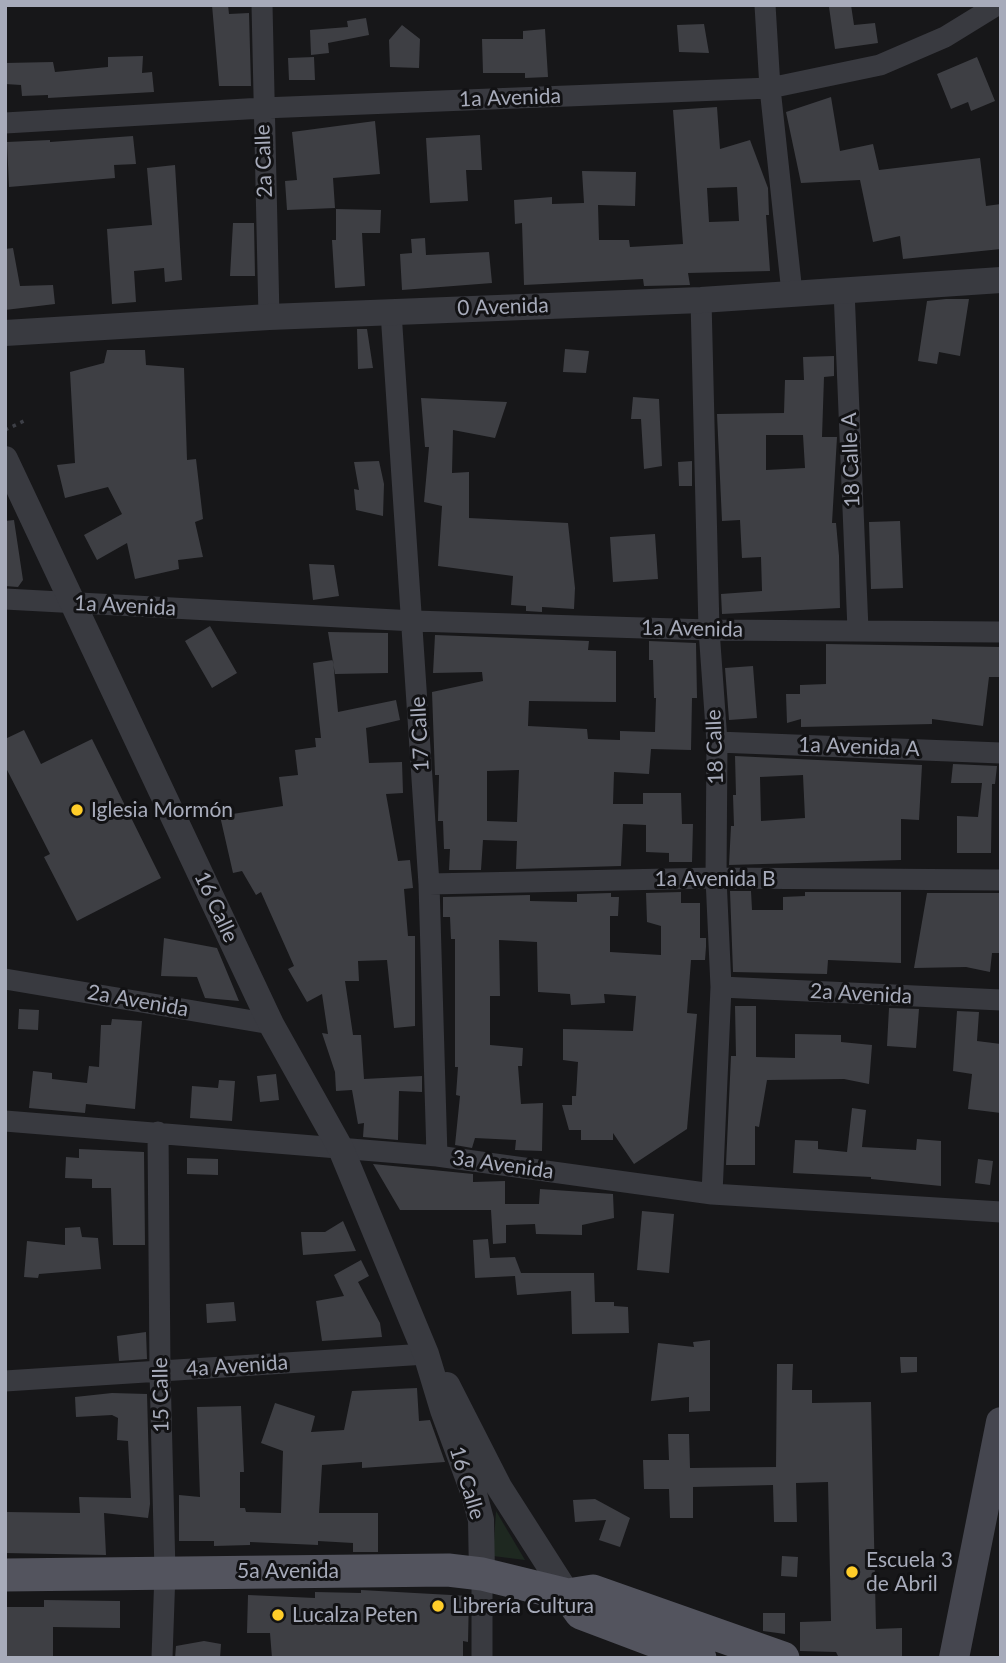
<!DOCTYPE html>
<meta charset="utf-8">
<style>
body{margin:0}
#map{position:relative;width:1006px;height:1663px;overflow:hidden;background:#171719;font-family:Lato,sans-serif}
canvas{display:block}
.frame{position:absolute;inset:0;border:7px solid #a7abba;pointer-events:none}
</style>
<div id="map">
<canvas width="1006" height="1663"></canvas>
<div class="frame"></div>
</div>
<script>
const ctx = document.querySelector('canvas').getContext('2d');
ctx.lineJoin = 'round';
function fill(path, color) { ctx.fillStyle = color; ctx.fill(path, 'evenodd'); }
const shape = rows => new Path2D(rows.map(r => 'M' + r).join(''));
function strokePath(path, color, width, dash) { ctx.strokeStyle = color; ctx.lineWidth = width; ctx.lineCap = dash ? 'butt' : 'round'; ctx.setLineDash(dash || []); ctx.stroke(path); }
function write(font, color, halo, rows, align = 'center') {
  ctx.font = font + ' Lato,sans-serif'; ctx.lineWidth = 6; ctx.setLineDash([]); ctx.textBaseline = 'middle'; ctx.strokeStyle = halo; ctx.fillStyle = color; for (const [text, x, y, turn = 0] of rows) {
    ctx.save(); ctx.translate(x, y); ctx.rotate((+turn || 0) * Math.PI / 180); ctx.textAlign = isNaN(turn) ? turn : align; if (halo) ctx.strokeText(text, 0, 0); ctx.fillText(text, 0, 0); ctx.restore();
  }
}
fill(shape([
 [496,1511,525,1560,493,1556]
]), '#1e2820');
fill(shape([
 [212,5,228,5,229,14,249,13,251,86,219,86],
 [851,5,854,25,875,23,878,43,835,49,829,7],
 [366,18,369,35,328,43,329,53,311,55,310,30,348,27,347,21],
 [704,24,709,53,679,52,677,25],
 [402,25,420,39,419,68,390,67,389,40],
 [545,29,548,77,525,78,525,73,483,73,482,39,523,39,523,31],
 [143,56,142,73,152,72,154,92,48,98,48,95,22,96,21,85,5,84,5,63,53,62,55,72,108,67,108,57],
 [314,57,315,80,289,80,288,58],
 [977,57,995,101,971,111,968,102,951,109,937,74],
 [831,97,840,151,873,144,879,170,980,158,986,206,1001,204,1001,249,903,259,900,236,873,242,860,180,801,183,786,112],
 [717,107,720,149,750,140,768,188,769,215,766,215,770,271,688,273,690,285,644,286,643,279,524,285,522,223,515,224,514,200,552,197,552,204,584,203,582,171,636,172,635,206,598,205,599,240,629,240,630,247,683,244,673,110],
 [737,187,739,221,709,222,707,188],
 [375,121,380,174,333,178,335,208,287,210,285,181,297,180,292,132],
 [480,135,482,170,466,170,468,201,430,203,426,138],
 [133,136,136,164,114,165,115,178,9,187,7,142,50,140,50,142],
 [175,165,182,280,165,282,164,268,134,271,136,302,112,304,107,229,152,225,147,168],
 [336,209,381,210,380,233,362,233,365,286,335,288,332,240,336,240],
 [233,223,254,223,255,276,230,276],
 [425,238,426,255,489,252,492,283,402,290,400,254,412,253,411,239],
 [13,248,20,286,53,285,55,304,5,310,5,249],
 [946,299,969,299,960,356,939,352,937,364,918,361,927,301],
 [357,329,367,329,373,368,358,369],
 [565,349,589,351,586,373,563,372],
 [107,350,145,350,146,365,184,368,187,460,196,459,203,519,195,522,203,557,178,560,179,569,135,579,127,543,97,560,84,535,122,514,108,487,65,498,57,465,75,463,70,372,104,363],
 [834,356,834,376,824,377,822,437,837,437,832,523,836,523,839,556,840,608,722,614,721,594,762,591,761,557,742,558,740,520,722,521,717,414,784,413,785,380,804,380,803,357],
 [766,435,803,435,805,468,766,470],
 [633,397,659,399,662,466,644,469,641,419,631,419],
 [421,398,507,402,495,438,453,430,452,473,469,472,469,518,568,523,575,588,574,609,542,607,542,612,526,611,526,606,511,605,513,576,438,566,442,506,424,502,429,447,425,447],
 [379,461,384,484,383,516,356,510,354,489,359,490,354,462],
 [692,461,692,486,679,486,678,462],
 [14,520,23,580,18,587,5,586,5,521],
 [900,521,903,588,871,589,869,522],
 [655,534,658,579,613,582,610,537],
 [309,564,334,565,339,596,313,600],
 [210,626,237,673,212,688,185,641],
 [328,632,388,633,388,673,335,674],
 [435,635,589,641,588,650,616,651,616,702,529,701,528,726,587,729,588,739,620,740,620,731,655,732,656,698,654,698,653,660,649,660,649,641,696,643,697,698,692,698,691,750,651,749,649,774,614,772,613,804,643,804,643,793,681,793,682,824,693,824,692,862,669,862,669,853,646,852,646,825,623,824,621,866,516,869,517,841,483,840,481,870,449,870,450,849,444,849,443,821,438,821,439,775,435,775,432,692,483,681,482,672,433,673],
 [519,770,517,822,487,821,487,771],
 [826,644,1001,647,1001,677,989,677,983,726,932,719,932,724,801,727,801,719,787,723,786,694,800,694,800,685,826,684],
 [333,660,338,712,396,700,400,720,366,728,369,763,402,762,403,793,386,794,398,861,410,860,413,888,404,889,408,936,415,936,415,1026,394,1028,387,960,358,961,359,981,345,981,353,1035,361,1035,364,1079,422,1076,422,1092,399,1091,398,1140,363,1137,364,1123,358,1124,352,1090,336,1091,335,1072,322,1033,328,1034,322,994,307,1002,288,969,294,966,261,892,256,895,242,871,233,873,220,816,283,806,279,777,298,775,295,750,316,747,315,738,321,738,313,663],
 [753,666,757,718,729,720,725,668],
 [24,730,41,764,92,739,161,878,77,921,44,857,50,854,5,766,5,739],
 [735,756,922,765,919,820,901,819,901,860,729,865,731,826,734,826,733,795,736,795],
 [803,775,805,818,761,821,760,777],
 [953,764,997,766,995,784,992,784,991,853,957,853,957,816,978,817,982,783,951,783],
 [730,891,751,891,752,910,783,910,783,897,805,896,805,892,901,892,901,963,828,960,827,974,733,972],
 [681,892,681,903,700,903,700,938,706,938,706,947,705,960,691,960,687,1013,697,1014,687,1129,634,1164,613,1133,613,1140,581,1140,581,1130,569,1130,562,1105,572,1105,572,1096,576,1096,578,1062,563,1060,563,1029,633,1031,636,996,604,994,605,1003,571,1005,570,994,538,992,537,942,499,940,500,996,490,996,490,1045,523,1048,522,1066,518,1066,521,1104,543,1103,542,1151,515,1150,516,1140,475,1138,472,1148,455,1145,460,1096,456,1095,458,1067,455,1067,455,939,451,939,450,917,443,917,443,897,530,895,530,901,577,902,577,894,611,893,611,897,619,897,618,916,610,916,610,952,661,955,661,926,647,922,646,893],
 [927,893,1001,893,1001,953,992,953,990,972,966,967,914,968],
 [164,938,217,948,239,1001,205,998,197,977,161,976],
 [735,1006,756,1006,756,1057,795,1058,795,1034,841,1035,841,1042,872,1045,869,1084,844,1079,767,1080,759,1127,755,1126,755,1165,726,1165,731,1056,736,1056],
 [889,1008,919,1009,916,1048,887,1046],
 [19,1009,39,1010,38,1030,18,1029],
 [957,1011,979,1012,977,1041,1001,1044,1001,1113,968,1109,972,1074,953,1071],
 [112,1019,142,1021,135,1109,86,1104,85,1113,29,1108,33,1071,52,1073,52,1079,87,1083,89,1066,99,1067,101,1025,111,1025],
 [276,1074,279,1100,260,1102,257,1076],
 [219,1080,235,1081,232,1121,190,1118,192,1086,218,1088],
 [852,1108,866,1110,862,1147,916,1150,917,1139,941,1141,941,1186,871,1179,871,1177,793,1173,795,1140,818,1141,818,1149,847,1152],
 [79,1149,144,1152,145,1245,113,1245,111,1188,92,1188,92,1179,65,1178,66,1157,79,1158],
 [187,1158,218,1159,218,1175,187,1174],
 [978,1159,993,1161,990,1185,975,1183],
 [373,1164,473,1174,473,1182,505,1181,505,1204,539,1204,540,1189,613,1194,614,1218,582,1225,582,1235,536,1234,535,1224,506,1225,506,1243,493,1244,491,1210,400,1210],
 [642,1211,674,1214,669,1273,637,1270],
 [343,1221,356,1251,303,1255,301,1232,325,1232],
 [80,1227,82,1237,98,1238,101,1269,39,1274,38,1278,24,1277,27,1241,65,1245,65,1228],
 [488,1239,490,1258,515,1257,521,1273,594,1273,595,1302,614,1302,614,1306,628,1307,629,1333,572,1334,571,1291,517,1295,515,1276,475,1278,473,1240],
 [361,1260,369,1276,358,1282,380,1323,382,1337,322,1341,316,1301,344,1296,334,1275],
 [234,1302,236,1321,207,1323,206,1304],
 [146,1332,147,1359,119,1361,117,1336],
 [710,1340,710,1411,689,1412,689,1397,651,1401,658,1343,694,1347,693,1342],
 [900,1357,917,1357,917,1372,901,1373],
 [777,1364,793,1364,792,1390,812,1390,812,1403,871,1402,876,1629,902,1628,902,1658,839,1658,836,1652,800,1651,800,1622,831,1621,828,1482,796,1483,797,1522,774,1522,773,1485,693,1487,693,1518,670,1518,669,1489,644,1489,643,1460,669,1460,668,1434,689,1434,690,1468,776,1467],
 [417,1388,419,1421,430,1420,445,1462,362,1468,362,1462,322,1465,319,1513,378,1513,378,1552,353,1552,353,1543,318,1541,318,1545,250,1542,250,1545,214,1546,214,1541,179,1541,179,1495,200,1497,197,1407,241,1406,244,1472,240,1472,240,1508,245,1508,246,1512,281,1513,283,1451,261,1443,275,1403,315,1416,311,1432,344,1430,352,1391],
 [112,1393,147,1394,150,1504,148,1518,104,1513,106,1555,5,1553,5,1512,80,1513,79,1497,131,1498,128,1441,117,1440,118,1418,112,1415,76,1417,75,1397],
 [595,1499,630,1518,620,1547,599,1540,606,1520,575,1522,573,1500],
 [782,1556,798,1557,797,1577,781,1576],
 [361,1590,469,1596,468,1642,463,1641,463,1658,272,1658,270,1633,247,1633,248,1595,315,1598,315,1592,361,1593],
 [44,1600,120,1601,120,1628,53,1627,53,1658,7,1658,5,1607,44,1607],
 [763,1613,785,1613,785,1634,763,1631],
 [204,1641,221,1644,220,1658,175,1658,176,1646]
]), '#3e3f44');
strokePath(shape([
 [5,430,26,420]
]), '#3d3f46', 3.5, [3.5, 5]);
strokePath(shape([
 [262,5,269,317],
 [765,5,770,88,792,293],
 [5,123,263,108,770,88,880,65,945,37,997,5],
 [844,290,858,630],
 [701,300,709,630,717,742,716,878,721,987,712,1194],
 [391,312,429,884,437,1156],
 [5,599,414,621,709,630,1001,632],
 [717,742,1001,753],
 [429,884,716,878,1001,880],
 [5,979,271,1024],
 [721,987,1001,1000],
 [5,1121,437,1156,712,1194,1001,1212],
 [158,1132,160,1371,165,1572,162,1658],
 [5,1381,426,1354],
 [482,1574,482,1658]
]), '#393a40', 21);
strokePath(shape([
 [5,333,269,317,701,300,1001,280],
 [5,459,271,1024,341,1149,426,1354,443,1410,474,1494,481,1520,482,1574],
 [447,1385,499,1487,568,1595]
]), '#393a40', 26);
strokePath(shape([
 [954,1658,1001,1422]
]), '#45464f', 30);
strokePath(shape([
 [5,1575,448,1570,482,1574,568,1595,593,1591,783,1658],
 [568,1595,581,1613,700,1658]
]), '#53545e', 33);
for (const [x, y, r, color] of [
 [77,810,7,"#ffcd29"],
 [852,1572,7,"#ffcd29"],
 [438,1606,7,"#ffcd29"],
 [278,1615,7,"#ffcd29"]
]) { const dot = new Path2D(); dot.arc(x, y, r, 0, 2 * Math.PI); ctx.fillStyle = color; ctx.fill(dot); strokePath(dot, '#121214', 2.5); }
write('21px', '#a7abba', '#121214', [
 ["1a Avenida",510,98,-2],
 ["2a Calle",264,161,-92],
 ["0 Avenida",503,307,-2],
 ["18 Calle A",851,460,-92],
 ["1a Avenida",125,606,3],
 ["1a Avenida",692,629,1],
 ["17 Calle",420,734,-93],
 ["18 Calle",715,747,-92],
 ["1a Avenida A",859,747,2],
 ["1a Avenida B",715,879],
 ["16 Calle",216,907,65],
 ["2a Avenida",861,994,3],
 ["2a Avenida",138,1001,10],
 ["3a Avenida",503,1165,8],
 ["4a Avenida",237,1366,-4],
 ["15 Calle",161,1395,-91],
 ["16 Calle",467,1483,73],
 ["5a Avenida",288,1571]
]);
write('21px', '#a7abba', '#121214', [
 ["Iglesia Mormón",91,810],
 ["Escuela 3",866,1560],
 ["de Abril",866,1584],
 ["Librería Cultura",452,1606],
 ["Lucalza Peten",292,1615]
], 'left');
</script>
